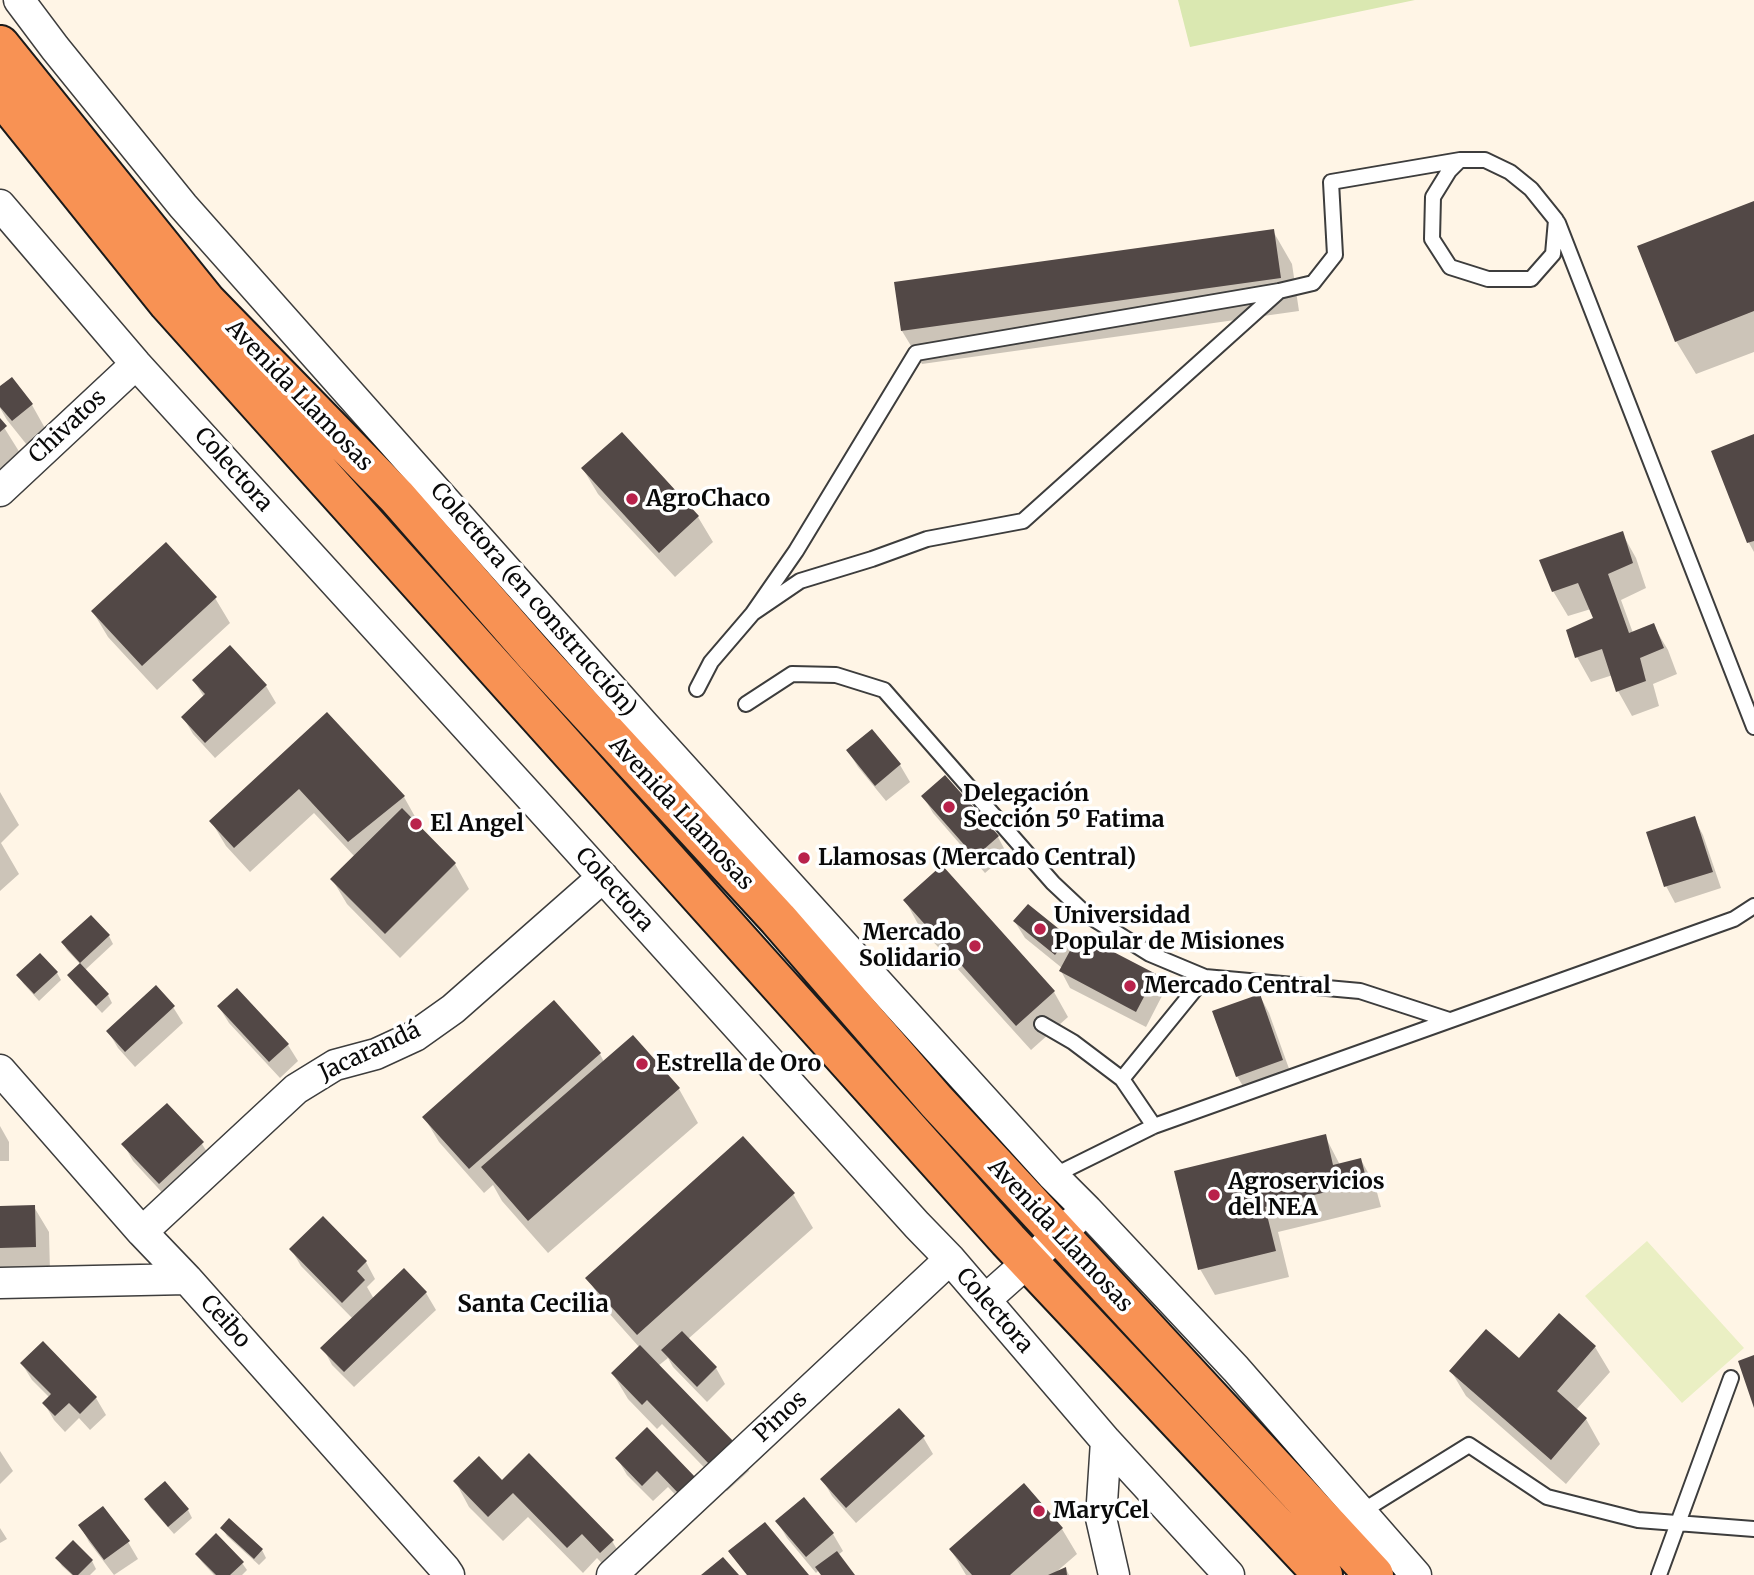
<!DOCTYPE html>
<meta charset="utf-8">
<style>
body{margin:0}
canvas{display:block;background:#fff5e6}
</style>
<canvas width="1754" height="1575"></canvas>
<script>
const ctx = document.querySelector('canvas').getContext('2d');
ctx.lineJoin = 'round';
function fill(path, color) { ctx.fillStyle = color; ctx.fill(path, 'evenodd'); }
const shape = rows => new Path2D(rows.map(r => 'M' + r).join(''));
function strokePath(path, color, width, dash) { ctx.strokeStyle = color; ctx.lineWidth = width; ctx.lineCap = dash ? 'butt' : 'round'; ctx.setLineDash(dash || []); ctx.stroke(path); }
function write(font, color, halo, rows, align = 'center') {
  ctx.font = font + ' Merriweather,serif'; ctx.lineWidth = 7; ctx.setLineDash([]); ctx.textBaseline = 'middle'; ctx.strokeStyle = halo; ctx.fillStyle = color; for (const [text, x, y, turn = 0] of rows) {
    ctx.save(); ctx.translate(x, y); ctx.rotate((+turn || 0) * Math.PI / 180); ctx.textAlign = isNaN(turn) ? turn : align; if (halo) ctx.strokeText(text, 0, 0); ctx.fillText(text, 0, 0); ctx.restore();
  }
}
fill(shape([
 [1178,0,1415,0,1190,47]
]), '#dae8b1');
fill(shape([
 [1647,1241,1744,1348,1682,1403,1585,1296]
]), '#eaefc3');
fill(shape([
 [1754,203,1754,352,1696,374,1676,341],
 [1273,231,1292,264,1299,311,922,364,902,331],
 [0,389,32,405,46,430,27,445,7,420,0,408],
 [0,421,20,453,0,469],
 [622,434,698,517,713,542,675,577,598,494,583,469],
 [1754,436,1754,552,1749,543,1714,452],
 [1622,533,1636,558,1646,588,1621,600,1633,633,1653,625,1668,650,1677,674,1653,684,1659,706,1632,716,1618,691,1613,675,1591,682,1577,657,1595,619,1591,609,1568,616,1553,591],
 [215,598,230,623,157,690,108,637,93,612],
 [230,648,266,686,276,703,215,758,193,734,183,717,204,697,194,681],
 [327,714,404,797,418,822,415,824,455,864,469,889,400,958,347,904,332,879,355,857,314,813,250,872,226,846,211,821],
 [872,732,900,765,910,782,886,801,858,767,848,751],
 [0,792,19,825,1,843,19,874,0,891],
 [923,796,998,837,1007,854,985,873,933,813],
 [1694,818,1703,835,1721,888,1675,903,1666,886,1648,834],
 [905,900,1054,992,1068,1017,1031,1050,919,926],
 [91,917,109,936,113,944,85,970,108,995,112,1003,102,1013,74,983,69,975,81,965,67,950,63,943],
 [1015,922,1067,938,1073,948,1155,976,1164,992,1146,1027,1070,988,1061,971,1062,968,1025,938],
 [57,973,61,980,39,1001,23,983,18,975],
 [1260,996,1269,1013,1292,1077,1247,1093,1237,1076],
 [173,1007,183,1023,135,1067,118,1048,108,1031],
 [219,1007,288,1045,298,1061,280,1078,229,1023],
 [633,1037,679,1089,698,1123,548,1253,502,1201,493,1185,484,1193,439,1142,424,1117,600,1054,604,1062],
 [0,1126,9,1142,9,1161,0,1161],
 [1325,1136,1340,1165,1361,1160,1375,1185,1381,1207,1278,1232,1289,1277,1215,1295,1200,1269],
 [202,1144,212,1160,169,1200,133,1161,124,1145],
 [793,1194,813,1228,688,1339,716,1368,725,1384,707,1402,673,1367,668,1358,658,1366,734,1445,749,1471,727,1491,662,1424,657,1429,628,1399,613,1374,640,1348,607,1311,588,1278],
 [34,1207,49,1232,50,1272,0,1273,0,1208],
 [291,1249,366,1262,375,1279,367,1287,374,1299,404,1270,426,1293,436,1310,354,1387,332,1365,323,1348,353,1319,301,1266],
 [43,1344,96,1398,106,1415,90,1430,79,1418,65,1432,54,1420,44,1403,50,1398,32,1380,22,1364],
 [1595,1347,1610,1372,1576,1410,1586,1419,1600,1444,1566,1484,1466,1396,1451,1371],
 [923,1437,933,1454,856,1523,832,1496,822,1479],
 [0,1451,13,1471,0,1484],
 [617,1458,695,1480,690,1510,668,1487,653,1501,627,1475],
 [455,1481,502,1482,612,1541,627,1566,613,1575,597,1558,583,1573,528,1517,503,1541,469,1507],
 [165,1484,188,1510,192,1518,174,1534,150,1507,146,1500],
 [1024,1485,1062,1529,1077,1554,1055,1573,1066,1569,1069,1575,966,1575,951,1550],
 [804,1499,833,1534,843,1551,838,1555,853,1575,822,1575,819,1570,816,1573,787,1538,777,1521],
 [80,1525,128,1542,138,1559,114,1575,89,1542],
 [0,1528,7,1539,0,1543],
 [222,1528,262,1550,266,1558,259,1565,227,1536],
 [197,1555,242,1563,247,1570,242,1575,214,1575,202,1562],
 [57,1558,92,1561,96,1569,90,1575,72,1575,62,1566]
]), '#0003');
fill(shape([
 [1754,201,1754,311,1675,342,1637,246],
 [1274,229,1281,278,901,331,894,282],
 [12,377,33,404,12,421,0,407,0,386],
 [0,418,7,426,0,432],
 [622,432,699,516,659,553,581,468],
 [1754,434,1754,541,1747,543,1711,451],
 [1623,531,1633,563,1608,574,1629,633,1654,623,1664,648,1640,658,1646,681,1616,692,1602,649,1575,658,1566,630,1593,618,1578,583,1552,592,1539,560],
 [166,542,217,597,142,666,91,611],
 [230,645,267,685,205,743,181,717,205,694,192,680],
 [327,712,405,796,348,842,299,789,234,848,209,821],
 [872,729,901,764,875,786,846,750],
 [945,775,999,836,975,857,921,796],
 [402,808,456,863,385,934,330,879],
 [1695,816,1713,872,1664,887,1646,832],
 [942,865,1055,991,1016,1026,903,900],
 [1028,904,1069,937,1055,955,1013,921],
 [91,915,110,935,80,963,61,942],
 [1079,934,1156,974,1136,1012,1059,971],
 [40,953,58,972,34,994,16,975],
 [80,963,109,994,96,1006,67,975],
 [156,985,175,1006,125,1052,106,1031],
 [237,988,289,1044,269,1062,217,1006],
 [1260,994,1283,1060,1236,1077,1212,1011],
 [554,1000,601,1053,469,1169,422,1117],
 [633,1035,680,1088,528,1221,481,1167],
 [167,1103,204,1142,159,1184,121,1144],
 [1326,1134,1333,1165,1361,1158,1367,1182,1265,1207,1276,1251,1198,1270,1174,1171],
 [743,1136,795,1193,637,1335,585,1278],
 [35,1205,36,1247,0,1248,0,1206],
 [323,1216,367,1261,357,1271,365,1280,342,1303,289,1249],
 [404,1268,427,1292,344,1372,320,1348],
 [1559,1313,1596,1346,1557,1391,1587,1418,1551,1460,1449,1371,1486,1329,1519,1358],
 [682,1331,717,1367,697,1387,661,1350],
 [43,1341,97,1397,80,1414,69,1403,55,1416,42,1403,51,1394,20,1363],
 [640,1345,736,1444,712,1467,647,1400,642,1405,611,1373],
 [1754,1355,1754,1408,1738,1361],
 [899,1408,925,1436,846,1508,820,1479],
 [647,1427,697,1479,680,1495,657,1471,642,1486,615,1458],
 [529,1453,614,1540,600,1553,582,1534,567,1548,513,1493,488,1517,453,1481,479,1456,502,1480],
 [165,1481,189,1509,168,1527,144,1499],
 [1024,1483,1063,1528,1010,1575,972,1575,949,1549],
 [804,1497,834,1533,806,1557,775,1521],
 [103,1506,130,1541,104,1560,78,1525],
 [229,1518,263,1549,254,1559,220,1528],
 [765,1522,809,1575,747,1575,728,1551],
 [216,1533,244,1562,230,1575,216,1575,195,1554],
 [73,1540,93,1560,78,1575,73,1575,55,1558],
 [837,1551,855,1575,821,1575,815,1567],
 [723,1557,739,1575,701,1575],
 [1066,1567,1067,1575,1048,1575]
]), '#524846');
const service = shape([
 [1558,223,1754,727],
 [753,613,796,551,916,353,1279,291,1313,283,1335,255,1331,182,1460,160,1485,160,1510,172,1531,189,1556,220,1553,254,1531,279,1488,279,1450,267,1432,239,1433,197,1449,171,1460,160],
 [697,689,711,662,753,613,800,581,872,559,927,539,1023,521,1278,292],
 [746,704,792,674,836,675,884,690,1053,883,1086,914,1150,954,1205,977,1360,991,1449,1020],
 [1042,1024,1073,1042,1122,1079,1154,1126],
 [1122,1079,1205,977],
 [1053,1176,1154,1126,1734,919,1754,906],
 [1361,1512,1469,1445,1547,1497,1638,1520,1754,1529],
 [1659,1575,1731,1378]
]);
const minor = shape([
 [19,0,55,48,183,206,644,725,1053,1176,1087,1210,1236,1369,1416,1575],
 [0,205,136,364,534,801,917,1225,950,1259,1106,1441,1229,1575],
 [0,491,136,364],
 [0,1070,142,1232,187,1279,445,1569,449,1575],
 [142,1232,296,1089,335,1065,376,1054,415,1036,453,1009,603,877],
 [0,1283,187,1279],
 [985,1300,1074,1221],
 [1106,1441,1101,1518,1114,1575],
 [612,1575,950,1259]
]);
const trunk = shape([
 [0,45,206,301,397,497,536,656,778,919,936,1101,1374,1575],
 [0,94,168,303,1008,1240,1323,1575]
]);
strokePath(service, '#3d3d3d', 18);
strokePath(minor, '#3d3d3d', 33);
strokePath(trunk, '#1b1b1b', 42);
strokePath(service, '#fff', 14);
strokePath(minor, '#fff', 30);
strokePath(trunk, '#f89254', 38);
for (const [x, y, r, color] of [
 [632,499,7,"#b9224b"],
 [949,807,7,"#b9224b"],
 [416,824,7,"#b9224b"],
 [804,858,7,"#b9224b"],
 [1040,929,7,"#b9224b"],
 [975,946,7,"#b9224b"],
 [1130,986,7,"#b9224b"],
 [642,1064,7,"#b9224b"],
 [1214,1195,7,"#b9224b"],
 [1039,1511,7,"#b9224b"]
]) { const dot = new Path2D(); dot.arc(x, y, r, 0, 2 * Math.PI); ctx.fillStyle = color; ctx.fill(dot); strokePath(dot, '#fff', 2.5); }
write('23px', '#0a0a0a', '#fff', [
 ["Avenida Llamosas",299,396,46],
 ["Chivatos",68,427,-43],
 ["Colectora",233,470,48],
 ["Colectora (en construcción)",533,600,49],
 ["Avenida Llamosas",681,814,47],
 ["Colectora",614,890,48],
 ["Jacarandá",370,1052,-25],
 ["Avenida Llamosas",1060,1236,47],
 ["Colectora",994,1311,49],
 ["Ceibo",225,1322,48],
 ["Pinos",781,1417,-43]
]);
write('bold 23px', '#0a0a0a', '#fff', [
 ["AgroChaco",646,499],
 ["Delegación",963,794],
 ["Sección 5º Fatima",963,820],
 ["El Angel",430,824],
 ["Llamosas (Mercado Central)",818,858],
 ["Universidad",1054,916],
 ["Popular de Misiones",1054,942],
 ["Mercado",961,933,"right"],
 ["Solidario",961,959,"right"],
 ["Mercado Central",1144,986],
 ["Estrella de Oro",656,1064],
 ["Agroservicios",1228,1182],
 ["del NEA",1228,1208],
 ["MaryCel",1053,1511]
], 'left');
write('bold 24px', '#0a0a0a', '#fff', [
 ["Santa Cecilia",533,1305]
]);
</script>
